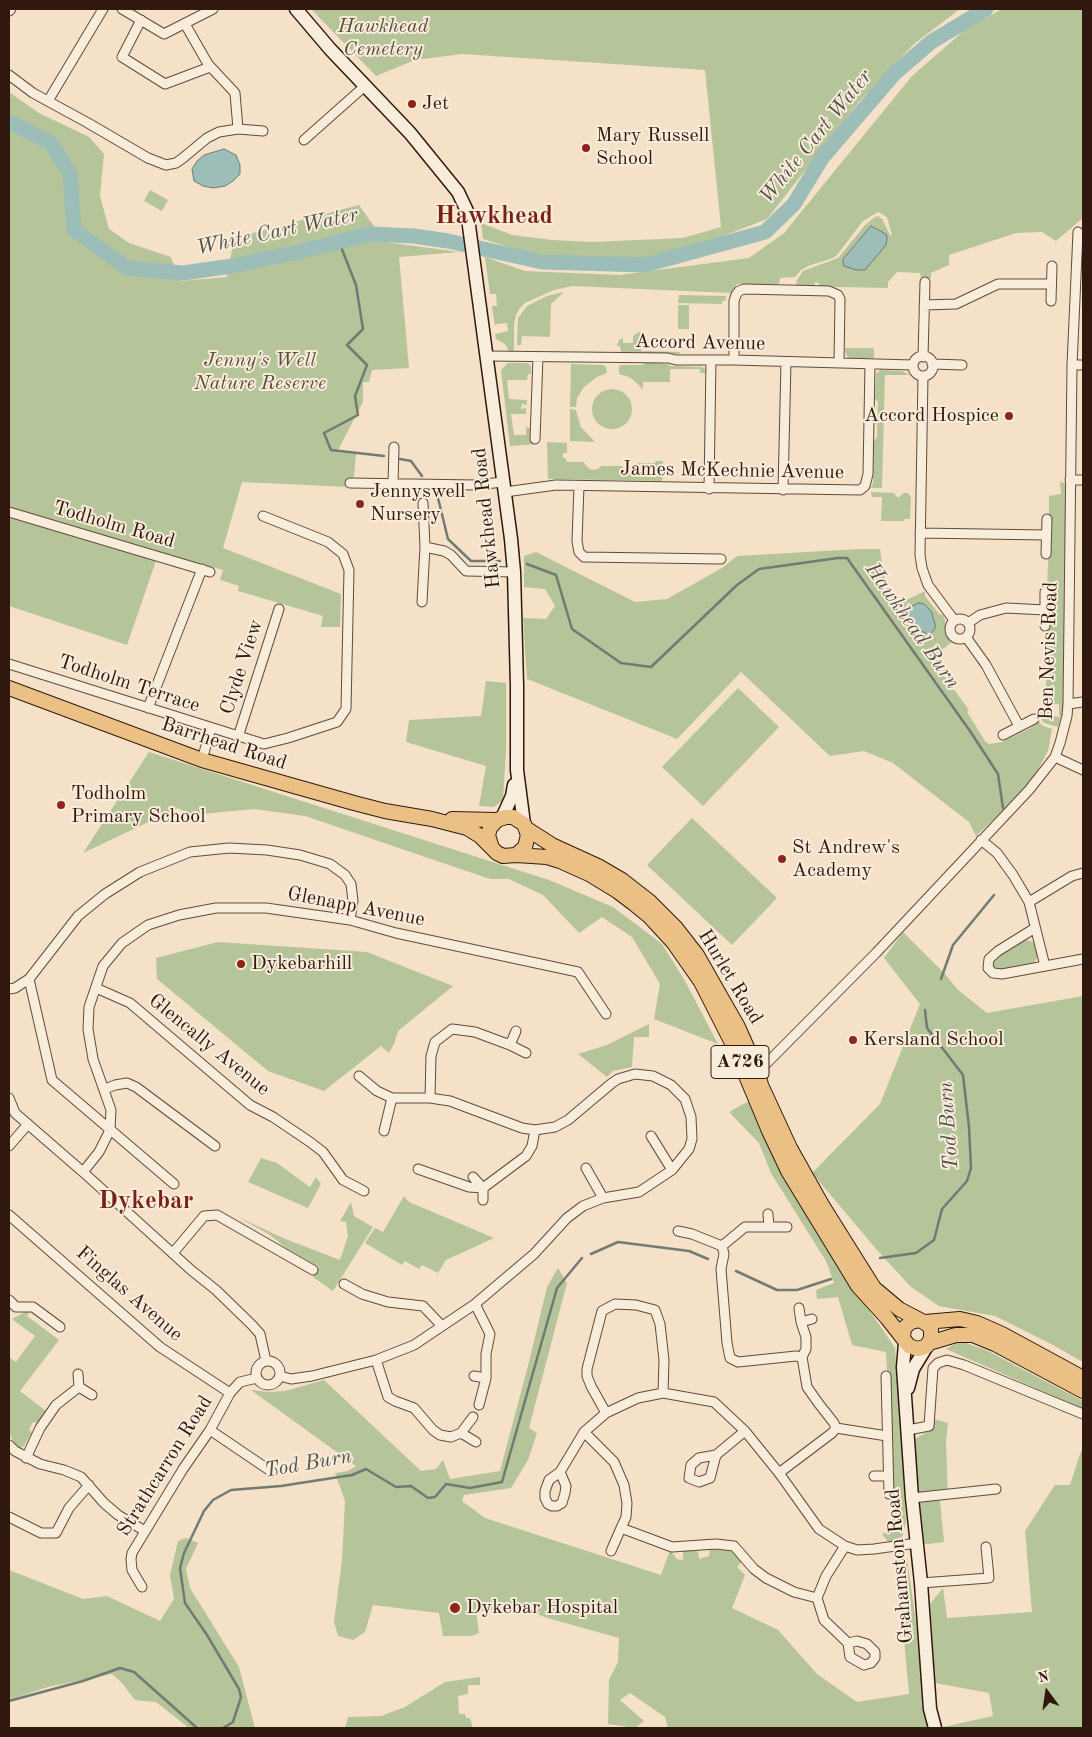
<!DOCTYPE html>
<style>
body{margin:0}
#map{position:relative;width:1092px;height:1737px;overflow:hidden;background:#f4e1c8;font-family:"Old Standard TT",serif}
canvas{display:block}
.frame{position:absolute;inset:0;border:10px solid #31180e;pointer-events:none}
.north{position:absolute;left:1022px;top:1667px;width:50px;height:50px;-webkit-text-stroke:4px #f8ecdb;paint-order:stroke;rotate:346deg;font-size:14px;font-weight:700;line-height:20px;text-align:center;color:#31180e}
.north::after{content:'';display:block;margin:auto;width:18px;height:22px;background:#31180e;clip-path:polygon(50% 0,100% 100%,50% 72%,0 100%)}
</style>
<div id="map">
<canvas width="1092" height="1737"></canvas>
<div class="frame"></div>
<div class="north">N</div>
</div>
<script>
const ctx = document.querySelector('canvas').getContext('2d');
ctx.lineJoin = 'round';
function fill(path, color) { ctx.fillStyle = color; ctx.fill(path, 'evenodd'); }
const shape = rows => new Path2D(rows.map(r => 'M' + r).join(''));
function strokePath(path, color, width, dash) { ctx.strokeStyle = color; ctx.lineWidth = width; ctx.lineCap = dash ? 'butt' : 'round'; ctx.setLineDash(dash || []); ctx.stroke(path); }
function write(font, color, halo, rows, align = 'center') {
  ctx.font = font + ' "Old Standard TT",serif'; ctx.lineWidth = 4; ctx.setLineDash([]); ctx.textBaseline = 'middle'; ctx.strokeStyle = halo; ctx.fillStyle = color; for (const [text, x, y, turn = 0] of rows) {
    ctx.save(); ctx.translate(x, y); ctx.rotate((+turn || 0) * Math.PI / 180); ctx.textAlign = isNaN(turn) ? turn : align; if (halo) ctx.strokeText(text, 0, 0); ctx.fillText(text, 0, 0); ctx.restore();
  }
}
fill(shape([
 [311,9,960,9,914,44,859,102,767,219,689,249,646,258,544,258,483,239,481,223,512,235,552,240,592,242,683,238,721,227,705,70,462,54,415,60,376,76],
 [1002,9,1083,9,1083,218,1056,241,1042,232,1016,233,949,255,949,265,931,273,931,278,921,278,920,273,897,272,888,282,888,288,837,287,819,286,819,283,815,282,814,286,796,285,797,280,803,271,838,258,866,224,875,217,878,216,882,219,890,235,892,235,887,217,878,212,863,221,837,255,833,258,808,266,801,270,795,277,780,278,779,284,737,284,731,293,572,286,554,290,525,303,520,308,516,315,514,324,514,351,509,351,505,344,496,339,495,334,508,331,507,323,496,324,495,326,492,306,497,306,496,294,490,294,485,257,525,271,620,275,749,258,784,233,912,76,966,29],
 [9,92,39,113,89,137,104,154,100,196,109,229,129,243,171,257,180,281,227,277,234,238,359,205,385,242,459,252,399,257,409,368,372,370,369,382,363,382,363,402,337,452,356,454,354,476,349,487,242,482,223,548,341,594,340,627,321,627,323,616,238,591,239,586,220,580,223,570,159,552,127,645,9,606],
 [150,190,168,200,162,211,144,201],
 [564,292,551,304,550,337,522,336,521,345,517,345,518,318,527,306,547,296],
 [679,295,726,296,725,301,722,301,722,304,678,303],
 [678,305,689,305,689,329,678,329],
 [639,332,641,333,641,351,680,352,680,354,621,352,620,346,617,346,619,340,623,338,623,343,633,343,633,336],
 [845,348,873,348,874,350,874,358,849,358,846,355],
 [646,362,667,364,670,366,702,367,705,369,706,373,700,373,700,369,670,369,670,382,643,382,643,390,636,382,629,377,619,374,619,367,621,365,643,365],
 [508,363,528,363,531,367,531,374,528,374,527,380,507,380,509,399,527,400,527,405,522,404,521,409,526,408,526,414,511,414,514,435,526,435,526,427,530,428,533,440,538,444,510,446,501,370],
 [571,364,603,365,606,367,607,373,597,377,584,387,577,398,576,407,570,407],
 [880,370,902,371,910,375,885,375,882,488,871,488,873,483,874,441,877,437,878,402,875,399,876,374],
 '592 409a20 20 0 1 1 40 0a20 20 0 1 1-40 0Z',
 [570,409,576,410,581,427,595,442,570,441],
 [547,442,567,443,567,453,563,453,563,458,566,458,566,461,569,462,584,462,586,466,592,470,598,469,601,466,621,466,626,470,630,470,634,469,638,463,655,463,656,461,663,461,662,481,548,479],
 [1060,481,1067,485,1065,703,1063,717,1059,715,1059,704,1052,704,1052,716,1061,717,1058,727,1044,723,1039,716,1046,700,1046,677,1049,674,1050,659,1048,657,1048,629,1050,628,1050,591,1047,588,1050,517,1049,515,1049,496,1061,494],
 [871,492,894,493,898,498,904,493,908,493,911,497,910,519,904,519,904,521,881,521,882,497,872,497],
 [860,549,880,549,883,571,888,590,896,605,925,591,925,596,939,614,943,615,945,620,945,631,952,642,931,658,969,710,967,712,985,741,989,744,1002,742,1029,729,1033,726,1034,721,1037,720,1043,726,1052,729,1048,751,1035,775,1020,795,976,836,969,822,893,763,864,751,830,756,741,672,677,739,527,679,523,618,546,619,555,606,545,589,524,587,524,556,536,552,635,602,667,599,722,568,737,556],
 [486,681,506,683,506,749,503,800,494,807,479,806,486,766,406,742,409,720,481,716],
 [738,688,779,727,703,806,662,767],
 [149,752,549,880,613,907,662,944,685,981,718,1044,654,1019,660,984,632,937,602,917,579,933,543,895,509,879,490,879,305,816,254,809,192,815,178,808,83,853],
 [692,818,777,898,732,945,647,865],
 [903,932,945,974,957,989,987,1013,1083,996,1083,1362,1051,1344,995,1316,939,1306,911,1287,877,1250,812,1173,880,1104,920,1004,884,958],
 [1024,939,1033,942,1036,945,1039,955,1033,964,997,971,992,966,993,960],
 [218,942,367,952,453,986,398,1031,394,1044,389,1053,381,1046,324,1091,268,1071,157,979,156,958],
 [649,1024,649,1037,634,1037,632,1067,613,1071,607,1077,578,1054,607,1045],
 [749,1101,837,1265,885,1333,895,1348,906,1521,902,1539,888,1542,882,1534,891,1530,894,1506,886,1352,852,1345,838,1297,817,1299,816,1290,834,1283,826,1261,771,1173,759,1143,729,1112],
 [261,1158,277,1163,310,1187,316,1177,321,1184,308,1208,248,1182],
 [404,1196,409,1202,494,1238,446,1260,438,1273,422,1265,419,1269,405,1261,402,1265,365,1243,375,1228,383,1232],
 [351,1202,354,1216,373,1227,333,1291,313,1277,319,1267,285,1247,270,1235,238,1217,283,1238,340,1260,348,1236,346,1222,340,1221],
 [558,1268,567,1283,529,1428,537,1433,528,1460,511,1488,464,1495,462,1501,485,1518,661,1575,670,1550,677,1559,683,1560,683,1551,695,1550,698,1552,699,1559,709,1556,710,1548,722,1547,737,1552,743,1560,737,1567,745,1575,732,1608,778,1630,817,1674,857,1702,909,1694,896,1553,907,1559,931,1728,668,1728,665,1717,630,1693,620,1700,644,1721,635,1728,608,1724,609,1680,618,1662,619,1638,547,1618,517,1606,476,1612,479,1633,471,1636,443,1636,439,1613,373,1605,365,1632,353,1640,338,1636,334,1622,342,1560,345,1501,335,1473,348,1471,356,1466,251,1390,269,1392,285,1391,324,1380,421,1471,436,1469,443,1460,450,1479,500,1471,529,1362,547,1287],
 [31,1309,27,1316,59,1340,20,1391,46,1411,38,1423,33,1422,29,1430,32,1432,24,1446,20,1448,13,1441,9,1432,9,1357,16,1362,35,1336,12,1319],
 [960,1341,986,1350,1083,1401,1083,1409,946,1349],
 [931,1418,948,1423,946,1441,948,1499,940,1500,944,1542,928,1544,924,1544,914,1440,928,1431],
 [1081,1451,1083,1452,1083,1728,943,1728,943,1727,993,1716,989,1693,935,1683,930,1604,943,1588,947,1618,1032,1612,1025,1531,1055,1485,1070,1485],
 [186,1538,198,1543,186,1569,190,1588,239,1667,255,1728,189,1728,156,1702,135,1700,122,1683,112,1674,48,1687,9,1700,9,1570,83,1599,107,1596,160,1621,174,1599,170,1575,178,1541],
 [480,1677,480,1685,468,1685,468,1694,458,1696,459,1714,465,1714,466,1718,470,1718,473,1728,345,1728,348,1717,381,1716,405,1707,445,1682]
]), '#b6c49a');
const water = shape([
 [224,149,236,155,240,165,240,174,233,181,225,186,213,188,203,186,194,181,192,169,197,161,204,155,224,149],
 [871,226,886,234,887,238,886,245,865,270,856,270,844,266,843,263,843,259,871,226],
 [919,603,924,604,931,611,935,624,935,629,931,633,927,634,918,629,907,612,908,608,919,603]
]);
fill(water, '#9cbdb8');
strokePath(water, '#717b74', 1);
strokePath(shape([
 [339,242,356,285,363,329,347,345,367,365,355,396,358,415,324,433,331,450,384,456],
 [400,459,411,461,422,476],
 [438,498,448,539,471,561,500,561],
 [527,564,556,575,572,629,621,663,651,667,737,585,759,569,838,558,847,558,970,731,998,774,1003,808],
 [941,979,953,945,994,895],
 [591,1254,618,1242,689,1251,708,1259],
 [880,1258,916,1253,934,1240,942,1209,967,1181,971,1168,969,1127,963,1075,927,1028,925,1010],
 [736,1271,777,1290,797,1290,831,1279],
 [9,1701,83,1681,120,1668,134,1672,197,1728],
 [223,1728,233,1722,241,1697,239,1689,207,1635,185,1603,180,1568,184,1553,204,1511,213,1500,231,1490,281,1486,352,1475,366,1469,396,1487,411,1486,428,1498,435,1497,446,1484,470,1488,502,1482,557,1288,582,1258]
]), '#717b74', 2.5);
strokePath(shape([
 [9,122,51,143,70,174,74,230,127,268,183,273,232,266,298,252,369,234,414,236,448,241,542,262,645,265,765,232,794,204,822,158,894,74,931,42,986,9]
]), '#9cbdb8', 15);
const street = shape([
 [122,9,164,34,213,9],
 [9,11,11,9],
 [141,20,122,57,165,84,210,67],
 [185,24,208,64,235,93,238,129],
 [9,75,33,93,88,123,148,158,166,165,176,163,183,158,207,138,219,132,238,129,263,131],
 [48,101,103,9],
 [304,140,366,85],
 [1051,301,1052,266],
 [924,305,956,304,998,284,1051,284],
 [487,356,668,358,676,360,734,360,913,365],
 '913 366a10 10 0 1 1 20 0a10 10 0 1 1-20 0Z',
 [923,357,925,282],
 [734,360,734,301,736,295,739,291,744,289,829,291,838,295,840,299,839,363],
 [932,364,962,365],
 [1072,365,1083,365],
 [923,376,920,555,922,568,928,585,954,620],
 [535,439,538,357],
 [1070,480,1083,480],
 [350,483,476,485,503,482],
 [393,484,394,447],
 [579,486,577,541,579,552,584,557,721,559],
 [709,489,711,360],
 [783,490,786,362],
 [505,492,556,485,860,490,865,486,868,474,870,364],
 [423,503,425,547,444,551,451,555,466,571,514,572],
 [9,512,210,572],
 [920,533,1046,535],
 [1046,554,1047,519],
 [422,602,425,547],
 '950 629a10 10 0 1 1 20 0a10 10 0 1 1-20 0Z',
 [968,623,980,615,1006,608,1045,610],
 [1045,626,1045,592],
 [966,637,986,665,1019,726],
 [9,664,264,744,288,738,337,722,346,709,349,570,343,554,328,542,263,516],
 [1068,704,1083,702],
 [148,708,202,569],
 [1003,735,1034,719],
 [238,737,279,609],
 [1055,757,1083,770],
 [202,760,211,728],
 [981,840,997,853,1013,875,1029,902,1045,966],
 [1029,902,1072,876,1083,873],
 [1035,928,998,951,989,959,988,968,993,973,1002,974,1083,959],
 [29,979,52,1080,174,1184],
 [96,988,130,1003,250,1105,273,1117,310,1142,323,1152,343,1180,364,1191],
 [9,989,15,988,29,979,78,916,105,894,140,872,190,852,229,848,267,850,300,855,330,864,345,875,351,884,353,901,350,920],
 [510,1045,516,1031],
 [758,1072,876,953,1029,790,1055,757,1060,743,1067,716,1068,704,1072,365,1078,232],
 [105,1089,115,1085,127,1083,136,1087,215,1146],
 [9,1098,15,1113],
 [430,1098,431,1056,435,1042,452,1029,475,1032,510,1045,526,1053],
 [15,1113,83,1172,191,1270,216,1290,252,1325,260,1334,266,1361],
 [384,1131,392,1098],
 [651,1136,672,1170],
 [9,1146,28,1124],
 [586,1168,603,1198],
 [418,1169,469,1187,483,1188,526,1156,532,1146,535,1130],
 [83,1172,99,1152,110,1130,111,1110,93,1059,88,1029,89,1007,103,966,122,943,148,925,179,915,216,908,266,908,350,920,396,933,578,972,606,1014],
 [473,1177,483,1188,483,1200],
 [768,1214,769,1227],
 [9,1215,160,1347,230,1393],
 [678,1231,692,1234,722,1246,724,1254,721,1269,727,1343,730,1358,738,1362,796,1356,802,1357,807,1387,819,1404,834,1423,836,1428,832,1433,779,1473],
 [722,1246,745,1227,787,1227],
 [173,1253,204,1216,217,1215,313,1270],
 [344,1284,362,1294,388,1302,423,1306,442,1326],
 [9,1300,16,1307,33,1307,60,1327],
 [475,1304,490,1334,486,1354,486,1378,479,1405],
 [799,1308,801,1322,806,1337,806,1349,802,1357],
 [801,1322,812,1319],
 [376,1360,388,1397,395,1401,414,1408,433,1430,440,1435,451,1437,461,1433,473,1417],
 '256 1373a12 12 0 1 1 24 0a12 12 0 1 1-24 0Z',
 [280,1376,291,1379,312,1376,376,1360,414,1345,475,1304,534,1254,567,1218,583,1206,603,1198,639,1192,672,1170,689,1149,692,1139,691,1117,685,1099,671,1085,653,1076,635,1074,618,1079,612,1083,568,1120,555,1127,535,1130,522,1128,450,1101,430,1098,392,1098,377,1091,359,1076],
 [474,1376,486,1378],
 [886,1376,889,1494],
 [79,1387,92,1395],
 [606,1413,591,1386,587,1376,587,1369,602,1311,615,1304,636,1305,655,1310,660,1324,664,1360,663,1393],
 [836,1428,887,1436],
 [210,1430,272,1472],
 [908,1430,929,1426,933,1368,938,1363,947,1360,964,1365,1083,1414],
 [584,1432,614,1462,624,1485,627,1503,626,1517,621,1528,672,1547,716,1544,734,1546,754,1569,766,1578,794,1592,817,1598],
 [461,1433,476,1442],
 [9,1445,15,1451,40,1464,64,1470,81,1477,104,1503,118,1515,145,1531],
 [716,1455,699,1458,691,1465,689,1478,699,1482,710,1478,716,1455,745,1431],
 [26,1458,40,1428,56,1405,79,1387,78,1374],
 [560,1472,549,1480,545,1491,545,1498,548,1504,552,1506,557,1506,562,1503,565,1493,566,1486,560,1472,584,1432,606,1413,638,1398,663,1393,714,1402,745,1431,779,1473,819,1529,845,1546,857,1550,874,1549,917,1543],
 [874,1476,888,1476],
 [912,1498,996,1489],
 [9,1517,41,1533,56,1533,69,1508,89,1485],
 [845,1546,826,1576,817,1598,824,1620,848,1643,850,1657,864,1665,871,1663,875,1658,875,1652,867,1644,857,1641,848,1643],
 [611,1551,621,1528],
 [921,1583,989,1578,986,1547],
 [142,1587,132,1570,131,1559,132,1553,183,1469,210,1430,230,1393,240,1382,257,1378]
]);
const secondary = shape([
 [296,9,330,49,410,133,458,192,467,211,511,539,514,572,517,686,517,770,524,824],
 [502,818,512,796,514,785],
 [905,1343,903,1367,912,1498,921,1583,930,1709,935,1728],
 [908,1388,913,1369,927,1346]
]);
const primary = shape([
 [9,688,202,760,354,803,385,811,432,819,467,828,480,836,497,853,503,856,516,855,525,847,528,835,524,824,513,817,506,817,497,820,490,828,488,835,492,848],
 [452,819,497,820],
 [527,829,552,845,598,866,622,880,649,901,676,928,697,955,738,1027,758,1072,761,1085,790,1148,822,1205,874,1288,899,1309,920,1320],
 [516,855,547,857,560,861,589,874,617,891,633,903,649,916,673,942,701,982,734,1047,769,1131,788,1171,858,1286,887,1318,909,1346,918,1349,927,1346,931,1338,931,1329,928,1325,920,1320,911,1322,904,1328,903,1338],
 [925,1322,960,1319,977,1323,1002,1334,1083,1378],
 [929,1343,956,1335,973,1335,995,1344,1083,1391]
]);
strokePath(street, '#624a3c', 11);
strokePath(secondary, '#31180e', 15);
strokePath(primary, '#31180e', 16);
strokePath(street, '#f8ecdb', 9);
strokePath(secondary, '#f8ecdb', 12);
strokePath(primary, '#eac084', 14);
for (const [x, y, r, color] of [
 [412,104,5,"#8f2418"],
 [586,148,5,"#8f2418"],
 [1009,416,5,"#8f2418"],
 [360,504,5,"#8f2418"],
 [61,805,5,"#8f2418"],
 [782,859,5,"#8f2418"],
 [241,964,5,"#8f2418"],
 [853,1040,5,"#8f2418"],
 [455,1608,6,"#8f2418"]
]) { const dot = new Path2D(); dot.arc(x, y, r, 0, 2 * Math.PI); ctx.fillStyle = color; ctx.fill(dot); strokePath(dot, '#f8ecdb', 2); }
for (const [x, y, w] of [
 [740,1062,58]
]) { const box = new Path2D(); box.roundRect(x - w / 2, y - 16.5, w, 33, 4); ctx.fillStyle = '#f8ecdb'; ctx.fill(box); strokePath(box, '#31180e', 1); }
write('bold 19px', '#31180e', null, [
 ["A726",740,1062]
]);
write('italic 20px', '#594c38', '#f8ecdb', [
 ["Hawkhead",383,27],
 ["Cemetery",383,50],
 ["Jenny's Well",260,361],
 ["Nature Reserve",260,384]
]);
write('20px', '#31180e', '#f8ecdb', [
 ["Jet",422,104],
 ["Mary Russell",596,136],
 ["School",596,159],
 ["Accord Hospice",999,416,"right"],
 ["Jennyswell",370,492],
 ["Nursery",370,515],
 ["Todholm",71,794],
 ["Primary School",71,817],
 ["St Andrew's",792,848],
 ["Academy",792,871],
 ["Dykebarhill",251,964],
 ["Kersland School",863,1040],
 ["Dykebar Hospital",466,1608]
], 'left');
write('20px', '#31180e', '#f8ecdb', [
 ["Accord Avenue",700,343,1],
 ["James McKechnie Avenue",732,471,1],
 ["Hawkhead Road",487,518,-96],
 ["Todholm Road",114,525,16],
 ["Ben Nevis Road",1049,651,-88],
 ["Clyde View",242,667,-72],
 ["Todholm Terrace",129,684,18],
 ["Barrhead Road",224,744,18],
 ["Glenapp Avenue",356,907,11],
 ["Hurlet Road",730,977,59],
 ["Glencally Avenue",209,1045,39],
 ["Finglas Avenue",129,1294,41],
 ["Strathcarron Road",165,1466,-58],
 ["Grahamston Road",900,1566,-95]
]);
write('italic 21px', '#56524a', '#f8ecdb', [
 ["White Cart Water",816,137,-51],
 ["White Cart Water",277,232,-12],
 ["Hawkhead Burn",912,626,55],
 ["Tod Burn",949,1126,-94],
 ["Tod Burn",308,1464,-10]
]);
write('bold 25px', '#7a1f14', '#f8ecdb', [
 ["Hawkhead",494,216],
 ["Dykebar",146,1201]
]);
</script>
